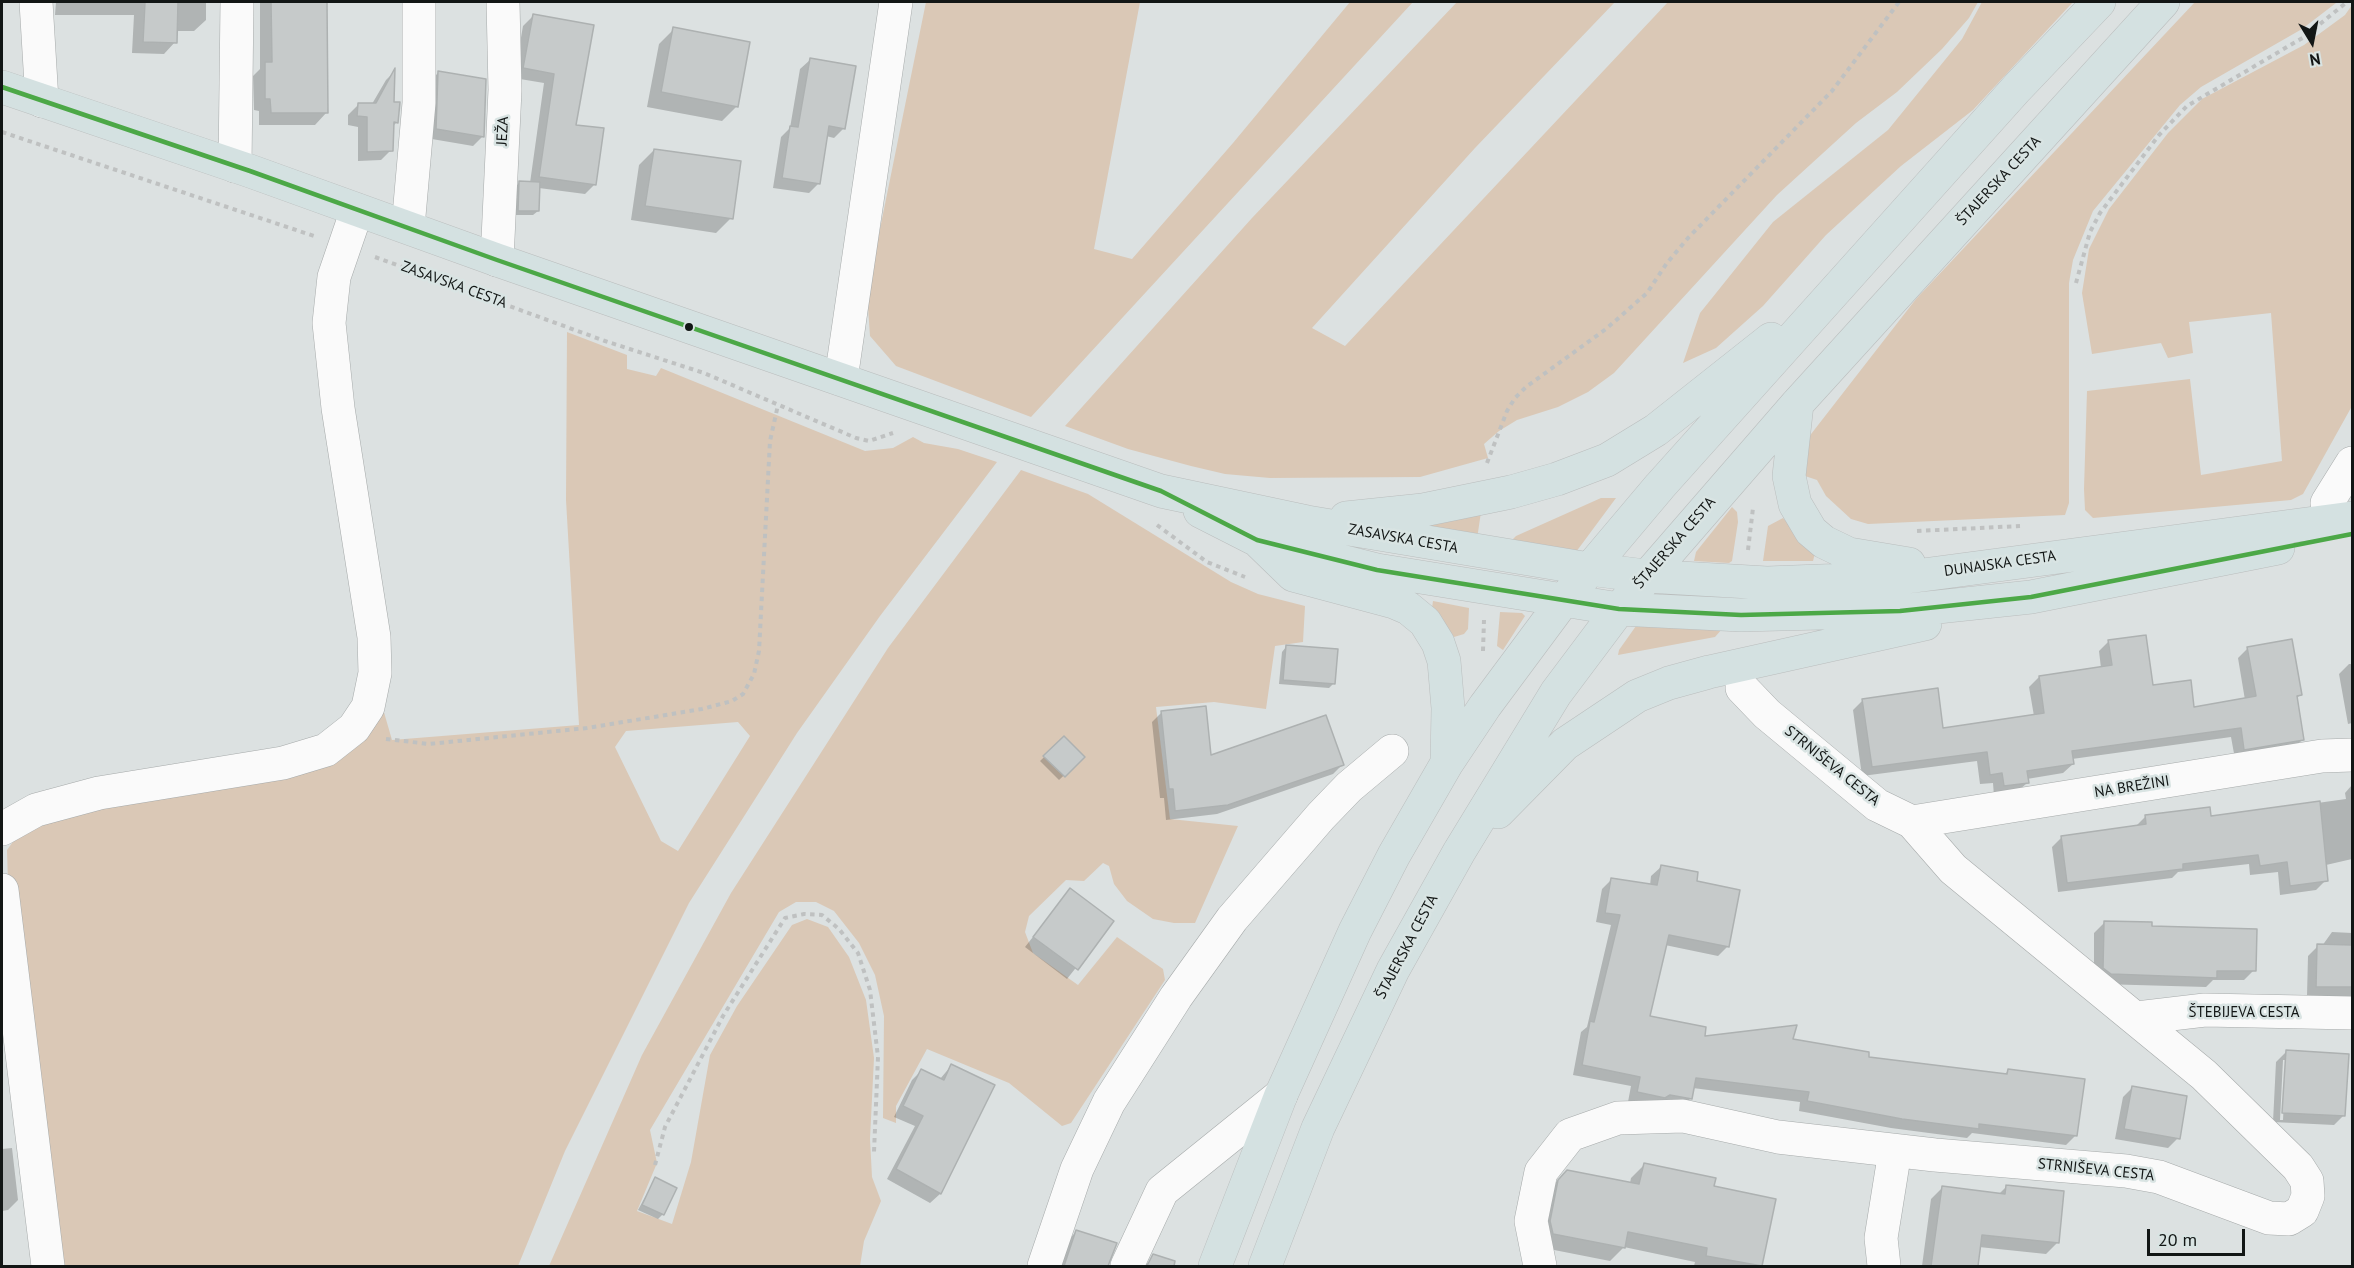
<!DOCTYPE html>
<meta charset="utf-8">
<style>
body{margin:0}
#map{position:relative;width:2354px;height:1268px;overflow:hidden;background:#dce1e1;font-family:"PT Sans",sans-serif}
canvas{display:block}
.frame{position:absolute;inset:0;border:3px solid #121615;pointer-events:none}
.north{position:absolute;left:2282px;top:12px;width:60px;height:60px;-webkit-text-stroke:4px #d9e4e3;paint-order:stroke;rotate:170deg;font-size:16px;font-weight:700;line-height:24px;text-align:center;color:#121615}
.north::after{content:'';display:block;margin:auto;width:21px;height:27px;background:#121615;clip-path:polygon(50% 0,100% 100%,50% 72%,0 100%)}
.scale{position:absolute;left:2147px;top:1229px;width:98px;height:27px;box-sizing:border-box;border:3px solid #121615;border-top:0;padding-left:8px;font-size:18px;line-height:21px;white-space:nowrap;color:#121615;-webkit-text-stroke:4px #d9e4e3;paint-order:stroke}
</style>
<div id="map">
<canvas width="2354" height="1268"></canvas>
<div class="frame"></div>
<div class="north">N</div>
<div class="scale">20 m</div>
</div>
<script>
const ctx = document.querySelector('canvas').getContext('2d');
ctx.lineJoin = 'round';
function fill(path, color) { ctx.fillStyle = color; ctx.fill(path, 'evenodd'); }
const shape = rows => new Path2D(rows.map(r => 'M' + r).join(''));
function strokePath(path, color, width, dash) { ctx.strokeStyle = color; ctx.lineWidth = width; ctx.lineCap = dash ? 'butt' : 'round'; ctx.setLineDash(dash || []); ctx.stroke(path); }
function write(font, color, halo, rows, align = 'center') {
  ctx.font = font + ' "PT Sans",sans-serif'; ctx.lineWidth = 5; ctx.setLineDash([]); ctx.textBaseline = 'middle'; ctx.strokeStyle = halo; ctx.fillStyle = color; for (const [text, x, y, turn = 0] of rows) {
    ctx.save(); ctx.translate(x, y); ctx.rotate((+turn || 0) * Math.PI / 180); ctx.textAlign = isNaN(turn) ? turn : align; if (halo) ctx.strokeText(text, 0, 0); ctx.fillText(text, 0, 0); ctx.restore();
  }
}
fill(shape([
 [926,2,1140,2,1094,249,1132,259,1233,143,1350,2,1413,2,1031,417,896,366,870,336,867,293],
 [1457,2,1615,2,1475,148,1312,328,1345,346,1668,2,1978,2,1969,18,1942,49,1897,92,1856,123,1777,195,1614,373,1588,392,1558,407,1517,420,1499,431,1484,444,1488,458,1420,477,1270,478,1225,474,1191,466,1128,449,1065,426,1252,218],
 [1982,2,2073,2,1973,110,1901,166,1826,235,1763,306,1716,348,1683,363,1700,313,1773,222,1888,130,1962,39],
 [2195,2,2336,3,2302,29,2201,87,2180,105,2093,211,2073,260,2069,283,2069,503,2065,515,1868,524,1851,519,1826,496,1817,480,1802,475,1808,438,1916,299],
 [2352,5,2352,406,2303,494,2291,500,2093,518,2085,510,2084,489,2087,391,2190,379,2201,475,2282,461,2271,313,2189,322,2193,353,2168,358,2161,343,2092,354,2082,293,2089,249,2109,209,2168,133,2202,99,2304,45,2345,15],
 [567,332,627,355,627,369,656,376,661,368,865,451,893,448,913,437,924,443,958,449,997,462,880,616,797,733,689,903,565,1151,518,1266,58,1266,8,883,7,850,25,825,282,771,379,695,392,740,579,725,566,500],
 [738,722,750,736,678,851,661,841,615,747,626,731],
 [1021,470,1088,494,1231,582,1258,594,1305,606,1303,642,1275,646,1266,709,1214,702,1156,707,1170,819,1238,826,1195,923,1174,923,1153,919,1127,901,1114,884,1109,866,1103,863,1084,881,1066,880,1029,916,1025,932,1033,953,1078,985,1117,937,1163,969,1165,980,1071,1123,1062,1126,1009,1083,927,1049,896,1106,896,1123,883,1118,884,1016,875,975,859,943,834,911,816,902,796,902,779,912,650,1130,657,1163,637,1211,672,1224,691,1162,710,1055,737,1006,792,925,807,919,828,927,849,957,866,1000,874,1058,870,1139,872,1177,881,1201,864,1241,860,1266,549,1266,642,1055,731,893,888,648],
 [1601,498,1616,498,1576,552,1510,542,1516,536],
 [1732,507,1737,512,1738,522,1732,561,1729,563,1694,561,1696,552],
 [1481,512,1477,539,1418,530,1419,520],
 [1783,518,1815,553,1813,561,1763,561,1768,526],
 [1433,601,1469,608,1468,629,1464,634,1454,637,1432,608],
 [1500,612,1522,613,1525,616,1503,650,1497,646],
 [1636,626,1723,628,1715,637,1618,655,1619,650]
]), '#dac8b6');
fill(shape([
 [56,2,206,2,206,20,194,31,176,31,175,42,164,54,132,53,134,15,55,15],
 [260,2,326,2,327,112,315,125,259,125,259,111,254,110,253,76,260,69],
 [533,16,595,184,585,194,539,188,538,211,533,215,514,215,515,187,520,182,530,183,544,83,514,78,523,26],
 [674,29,737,106,722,121,647,107,659,44],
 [810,60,844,128,834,138,826,136,819,183,809,193,773,188,781,137,790,128,800,69],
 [394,72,393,104,397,122,392,127,391,150,381,160,358,161,358,127,348,125,348,115,358,105,372,104,386,80],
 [438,73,483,136,473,146,426,138,428,83],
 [654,150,731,218,716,233,631,220,639,165],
 [2109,641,2152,686,2193,709,2245,700,2238,658,2248,648,2300,695,2296,699,2303,739,2293,749,2235,759,2231,737,2072,759,2073,764,2063,773,2027,779,2027,783,2017,792,1994,796,1993,783,1980,784,1977,761,1862,776,1853,710,1863,700,1942,729,2034,716,2029,687,2039,677,2101,668,2099,651],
 [1286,647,1334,683,1329,688,1279,684,1282,652],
 [2349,664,2352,664,2352,723,2348,724,2339,674],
 [1162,712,1210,757,1342,765,1333,774,1217,814,1166,820,1164,798,1160,798,1152,722],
 [1064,738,1083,757,1059,780,1040,761],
 [2352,785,2352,859,2326,865,2326,880,2316,890,2280,895,2278,872,2250,875,2249,864,2178,872,2172,878,2058,892,2052,847,2062,837,2136,826,2146,816,2210,818,2346,799,2345,793],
 [1661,867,1695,882,1728,946,1718,956,1665,945,1648,1017,1703,1038,1792,1040,1867,1058,2004,1075,2008,1071,2076,1135,2066,1145,1972,1133,1967,1138,1891,1128,1799,1111,1800,1102,1693,1088,1691,1098,1681,1108,1628,1102,1631,1086,1573,1075,1581,1032,1587,1027,1611,925,1596,922,1602,889,1612,879,1650,886,1651,876],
 [1070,890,1112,922,1067,979,1025,947],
 [2104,923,2151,928,2254,970,2244,980,2213,980,2206,987,2101,984,2094,978,2094,933],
 [2332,932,2352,933,2352,997,2307,996,2308,956,2318,946,2322,946],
 [2286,1052,2344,1115,2334,1125,2273,1122,2276,1062],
 [2283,1060,2286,1060,2283,1120,2280,1120],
 [951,1066,993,1086,940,1194,930,1203,887,1179,915,1126,894,1117,912,1080,922,1070,940,1079],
 [2133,1087,2178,1138,2168,1148,2115,1139,2123,1097],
 [12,1148,18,1200,8,1210,2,1211,2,1149],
 [1644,1165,1712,1187,1775,1200,1760,1266,1694,1266,1695,1262,1624,1247,1610,1261,1539,1247,1553,1185,1567,1171,1630,1183,1631,1178],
 [655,1179,663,1214,658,1219,638,1210],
 [1943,1187,1998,1195,2006,1187,2057,1243,2046,1254,1979,1247,1976,1266,1922,1266,1931,1199],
 [1077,1231,1115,1243,1107,1266,1061,1266,1071,1237],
 [1154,1256,1167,1260,1165,1266,1145,1266]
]), '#0003');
const building = shape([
 [145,2,178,2,177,43,143,42,145,2],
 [271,2,327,2,328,113,271,113,270,99,265,99,265,62,272,62,271,2],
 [533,14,594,25,576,125,604,128,596,185,539,177,554,74,523,68,533,14],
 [673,27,750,42,738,107,661,92,673,27],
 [810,58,856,66,845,129,829,126,820,184,782,178,790,126,798,127,810,58],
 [395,68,394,102,400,102,398,123,394,122,393,151,367,152,367,117,357,116,358,103,376,103,395,68],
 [438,71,486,79,484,137,436,129,438,71],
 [654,149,741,161,733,219,645,206,654,149],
 [519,181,540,182,539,211,518,211,519,181],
 [2146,635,2153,685,2191,680,2194,707,2256,696,2247,647,2292,639,2302,695,2297,696,2304,740,2244,750,2241,728,2072,751,2074,764,2027,771,2029,783,2004,786,2002,773,1990,775,1987,752,1872,767,1862,699,1938,688,1943,728,2044,713,2039,676,2112,665,2108,640,2146,635],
 [1286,645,1338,649,1335,684,1283,680,1286,645],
 [1206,706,1211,755,1326,715,1344,765,1228,805,1175,811,1173,789,1169,789,1161,711,1206,706],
 [1064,736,1085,757,1065,777,1043,756,1064,736],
 [2320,801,2328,881,2290,886,2287,862,2260,866,2258,855,2183,864,2183,869,2067,883,2061,836,2146,824,2145,815,2210,807,2211,816,2320,801],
 [1661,865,1698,872,1697,881,1740,890,1729,947,1669,935,1650,1016,1706,1027,1705,1036,1797,1025,1793,1039,1869,1052,1869,1057,2007,1074,2008,1069,2085,1079,2077,1136,1979,1124,1979,1129,1902,1119,1807,1101,1809,1092,1696,1078,1692,1099,1670,1095,1665,1098,1637,1092,1640,1077,1582,1065,1590,1021,1594,1022,1620,915,1605,913,1611,878,1657,885,1661,865],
 [1070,888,1114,921,1078,970,1033,937,1070,888],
 [2104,921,2152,922,2152,926,2257,929,2256,971,2217,971,2217,978,2111,974,2103,968,2104,921],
 [2317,944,2352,945,2352,987,2316,987,2317,944],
 [2286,1050,2349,1054,2345,1116,2282,1113,2286,1050],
 [951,1064,995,1085,941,1194,896,1169,923,1116,903,1106,921,1069,944,1080,951,1064],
 [2132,1086,2187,1096,2180,1139,2124,1129,2132,1086],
 [1644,1163,1716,1178,1714,1186,1776,1199,1762,1266,1706,1256,1707,1248,1628,1232,1625,1248,1553,1234,1550,1221,1558,1180,1567,1170,1639,1184,1644,1163],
 [655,1177,677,1188,664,1215,642,1205,655,1177],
 [2006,1185,2064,1191,2059,1243,1982,1235,1978,1266,1931,1266,1942,1186,2005,1194,2006,1185],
 [1076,1230,1117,1243,1108,1266,1064,1266,1076,1230],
 [1153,1254,1175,1261,1174,1266,1147,1266,1153,1254]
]);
fill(building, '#c6caca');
strokePath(building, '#adb1b1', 1.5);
const minor = shape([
 [36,2,42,101],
 [235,166,237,2],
 [408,227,419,103,419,2],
 [497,260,505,90,503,2],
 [841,379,896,2],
 [2331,521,2327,503,2352,463],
 [1912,822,2322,756,2352,755],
 [2,829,36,810,99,793,283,763,326,750,354,728,368,707,375,673,374,637,338,408,329,323,334,277,357,210],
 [2,890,48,1266],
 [2137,1018,2205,1010,2352,1013],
 [1044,1266,1077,1169,1109,1102,1176,997,1232,919,1321,816,1349,787,1392,751],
 [1127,1266,1162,1191,1281,1095],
 [1540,1266,1531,1221,1541,1172,1570,1135,1618,1118,1683,1116,1778,1137,1935,1155,2126,1171,2159,1177,2269,1218,2289,1219,2302,1211,2308,1196,2307,1181,2298,1167,2204,1075,1953,869,1912,822,1877,805,1767,714,1742,688],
 [1884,1266,1881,1238,1895,1151]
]);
const major = shape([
 [2,87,250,171,497,260,1161,491,1307,522,1589,569,1646,576,1767,583,1900,578,2352,518],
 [1797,404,1789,476,1795,504,1811,531,1824,542,1849,554,1909,564],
 [1200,511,1257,540,1377,570,1619,609,1741,615,1900,611,2031,597,2278,548],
 [1346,518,1423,510,1511,492,1557,479,1607,460,1656,430,1771,339],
 [1260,543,1293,575,1394,602,1408,608,1425,622,1438,643,1444,661,1448,708,1447,763],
 [1498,812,1565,744,1637,696,1669,683,1709,672,1925,624],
 [1215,1266,1281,1095,1355,931,1394,855,1447,763,1485,706,1563,601,1660,486,2017,88,2099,2],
 [1265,1266,1318,1128,1393,970,1459,852,1556,693,1619,609,1797,404,2163,2]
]);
strokePath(minor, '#a6aaaa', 34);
strokePath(major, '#babdbd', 34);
strokePath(shape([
 [2,132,314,236],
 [375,257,605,341,704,373,856,438,869,441,893,433],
 [2076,283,2090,232,2100,213,2159,135,2187,106,2304,37,2347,2],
 [1487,463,1507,411,1515,398,1526,387,1606,329,1647,293,1667,263,1688,238,1832,91,1899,2],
 [1157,525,1207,562,1245,577],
 [1917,531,2020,526],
 [1748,550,1753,508],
 [1483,651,1484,620],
 [386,739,429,744,587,728,702,709,732,701,743,694,754,674,759,651,770,441,778,405],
 [655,1165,665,1127,723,1016,785,918,804,914,822,915,839,929,858,953,870,990,878,1057,874,1152]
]), '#bfc1c1', 4, [4.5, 4.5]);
strokePath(minor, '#fafafa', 33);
strokePath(major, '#d4e1e1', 33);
strokePath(shape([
 [2,87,250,171,497,260,1161,491,1257,540,1377,570,1619,609,1741,615,1900,611,2031,597,2352,534]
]), '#4ca847', 4.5);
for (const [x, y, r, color] of [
 [689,327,5,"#121615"]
]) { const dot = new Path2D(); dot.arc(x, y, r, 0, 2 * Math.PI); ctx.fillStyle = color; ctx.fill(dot); strokePath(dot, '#d9e4e3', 2); }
write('15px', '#121615', '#d9e4e3', [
 ["JEŽA",503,131,-87],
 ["ŠTAJERSKA CESTA",1999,181,-47],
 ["ZASAVSKA CESTA",454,285,20],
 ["ZASAVSKA CESTA",1403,539,10],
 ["ŠTAJERSKA CESTA",1675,543,-49],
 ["DUNAJSKA CESTA",2000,564,-8],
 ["STRNIŠEVA CESTA",1832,766,39],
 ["NA BREŽINI",2132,787,-9],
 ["ŠTAJERSKA CESTA",1407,947,-62],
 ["ŠTEBIJEVA CESTA",2244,1013],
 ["STRNIŠEVA CESTA",2096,1170,6]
]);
</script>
